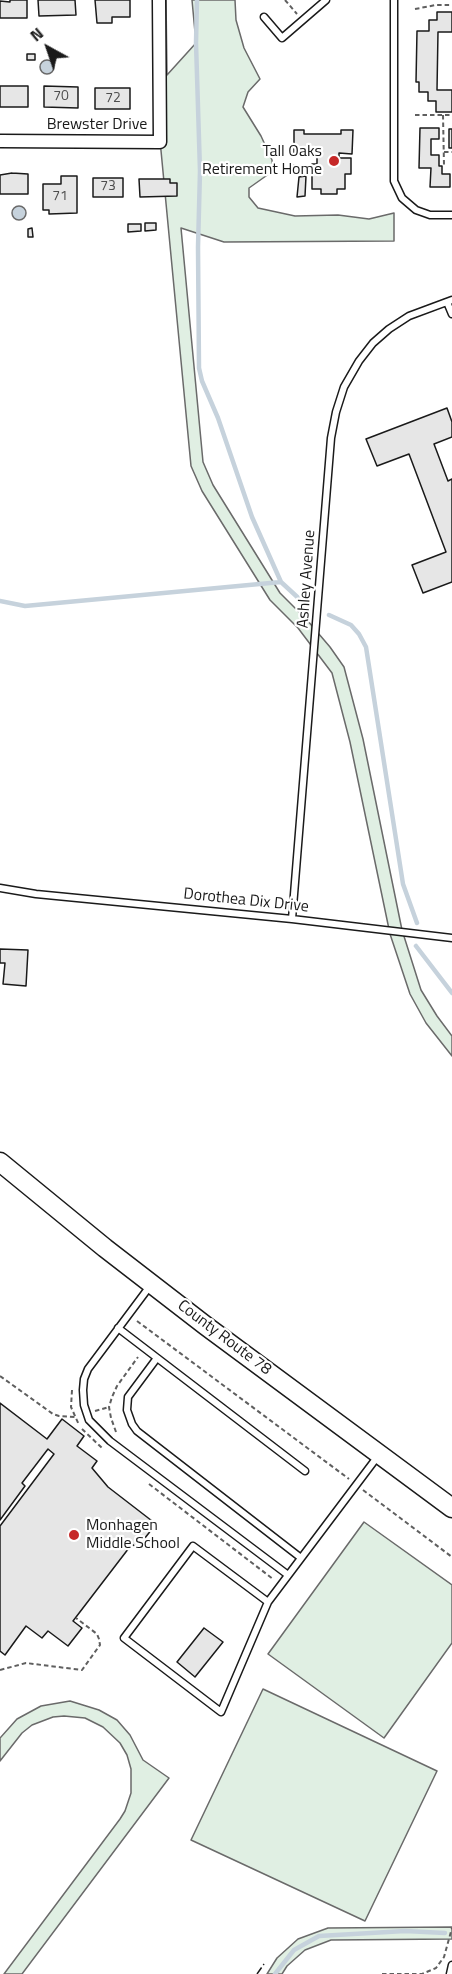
<!DOCTYPE html>
<style>
body{margin:0}
#map{position:relative;width:452px;height:1974px;overflow:hidden;background:#fff;font-family:"Titillium Web",sans-serif}
canvas{display:block}
.north{position:absolute;left:18px;top:18px;width:60px;height:60px;-webkit-text-stroke:4px #fff;paint-order:stroke;rotate:320deg;font-size:16px;font-weight:700;line-height:24px;text-align:center;color:#1a1a1a}
.north::after{content:'';display:block;margin:auto;width:21px;height:27px;background:#1a1a1a;clip-path:polygon(50% 0,100% 100%,50% 72%,0 100%)}
</style>
<div id="map">
<canvas width="452" height="1974"></canvas>
<div class="north">N</div>
</div>
<script>
const ctx = document.querySelector('canvas').getContext('2d');
ctx.lineJoin = 'round';
function fill(path, color) { ctx.fillStyle = color; ctx.fill(path, 'evenodd'); }
const shape = rows => new Path2D(rows.map(r => 'M' + r).join(''));
function strokePath(path, color, width, dash) { ctx.strokeStyle = color; ctx.lineWidth = width; ctx.lineCap = dash ? 'butt' : 'round'; ctx.setLineDash(dash || []); ctx.stroke(path); }
function write(font, color, halo, rows, align = 'center') {
  ctx.font = font + ' "Titillium Web",sans-serif'; ctx.lineWidth = 4.5; ctx.setLineDash([]); ctx.textBaseline = 'middle'; ctx.strokeStyle = halo; ctx.fillStyle = color; for (const [text, x, y, turn = 0] of rows) {
    ctx.save(); ctx.translate(x, y); ctx.rotate((+turn || 0) * Math.PI / 180); ctx.textAlign = isNaN(turn) ? turn : align; if (halo) ctx.strokeText(text, 0, 0); ctx.fillText(text, 0, 0); ctx.restore();
  }
}
const green = shape([
 [154,0,166,0,167,75,196,43,192,0,235,0,236,20,244,48,260,79,248,92,243,107,261,136,272,160,273,171,249,188,249,197,258,208,295,216,338,215,369,219,394,213,394,241,224,242,181,228,203,462,213,485,280,593,307,620,330,647,344,667,363,739,402,930,421,990,437,1016,452,1036,452,1056,426,1023,410,994,390,934,350,742,332,673,298,628,270,600,202,491,191,466,154,77,154,0],
 [364,1522,452,1585,452,1643,384,1738,268,1654,364,1522],
 [263,1689,437,1771,365,1921,191,1840,263,1689],
 [70,1701,99,1710,117,1720,130,1735,143,1760,169,1778,22,1974,4,1974,120,1819,125,1811,131,1793,131,1769,127,1755,120,1743,103,1727,85,1718,64,1716,53,1717,32,1725,22,1733,0,1761,0,1738,17,1719,41,1706,70,1701],
 [452,1927,452,1939,331,1940,305,1950,287,1966,282,1974,267,1974,277,1958,298,1939,328,1928,452,1927]
]);
fill(green, '#e0efe3');
strokePath(green, '#6a6a6a', 1.5);
const water = shape([
 '40 67a7 7 0 1 1 14 0a7 7 0 1 1-14 0Z',
 '12 213a7 7 0 1 1 14 0a7 7 0 1 1-14 0Z'
]);
fill(water, '#c6d2dc');
strokePath(water, '#6a6a6a', 1.5);
strokePath(shape([
 [197,0,196,43,200,171,198,247,199,368,202,381,218,418,252,517,281,582,306,605],
 [0,601,25,606,281,582],
 [329,615,351,625,359,634,366,647,403,884,417,923],
 [416,946,452,993],
 [275,1974,294,1950,319,1936,405,1931,445,1933]
]), '#c6d2dc', 4.5);
const building = shape([
 [10,0,27,0,27,18,0,18,0,1,10,2,10,0],
 [38,0,75,0,76,15,39,16,38,0],
 [95,0,130,0,130,17,112,17,112,23,97,23,95,0],
 [437,12,452,12,452,32,438,32,437,90,452,90,452,112,436,112,436,101,428,101,428,92,419,92,419,82,416,82,417,31,429,31,429,20,437,20,437,12],
 [27,54,35,54,35,60,27,60,27,54],
 [0,86,28,86,28,107,0,107,0,86],
 [44,86,78,87,78,108,44,107,44,86],
 [95,88,130,88,130,109,95,109,95,88],
 [420,128,439,128,439,139,431,139,431,155,439,155,439,166,442,166,442,174,450,174,450,187,430,187,431,168,419,168,420,128],
 [449,129,452,129,452,148,449,148,449,129],
 [294,130,304,130,304,134,341,134,341,130,353,130,352,154,339,153,339,158,351,158,351,174,345,174,345,189,337,189,337,194,321,194,321,189,312,189,312,164,317,164,317,153,294,153,294,130],
 [292,165,298,166,298,172,291,172,292,165],
 [12,173,28,174,28,194,0,194,0,175,12,173],
 [61,176,77,176,77,213,49,214,49,210,43,210,43,184,61,184,61,176],
 [306,176,305,196,297,197,299,177,306,176],
 [93,178,123,178,123,197,93,197,93,178],
 [139,179,170,179,170,183,177,183,177,196,140,197,139,179],
 [145,223,156,223,156,230,145,231,145,223],
 [128,224,141,224,141,231,128,232,128,224],
 [32,228,33,237,28,237,28,229,32,228],
 [447,408,452,422,452,437,434,444,448,481,452,479,452,582,423,593,412,565,446,552,409,454,377,466,366,439,447,408],
 [0,949,28,950,26,986,3,984,5,963,0,963,0,949],
 [0,1403,47,1439,62,1419,84,1436,77,1446,97,1461,92,1468,108,1487,156,1524,137,1548,132,1544,73,1621,82,1628,68,1646,48,1631,42,1638,26,1626,5,1655,0,1651,0,1526,54,1454,48,1449,22,1483,25,1486,0,1520,0,1403],
 [204,1628,223,1642,195,1677,177,1662,204,1628]
]);
fill(building, '#e6e6e6');
strokePath(building, '#1a1a1a', 1.5);
const lane = shape([
 [394,0,394,181,402,198,416,210,430,215,452,215],
 [264,17,282,38,326,0],
 [447,302,452,314],
 [0,888,36,894,292,919,452,938],
 [292,919,331,438,336,412,344,387,359,361,373,343,389,329,409,316,452,300],
 [150,1286,88,1369,84,1379,83,1390,84,1405,89,1420,110,1441,288,1575],
 [118,1328,305,1471],
 [157,1358,128,1397,127,1410,132,1424,137,1431,301,1558],
 [268,1602,193,1546,124,1638,221,1712,268,1602,378,1456],
 [450,1974,452,1965]
]);
const street = shape([
 [0,141,160,142,159,0]
]);
const secondary = shape([
 [0,1162,105,1248,206,1326,452,1508]
]);
strokePath(lane, '#1a1a1a', 9);
strokePath(street, '#1a1a1a', 15);
strokePath(secondary, '#1a1a1a', 21);
strokePath(shape([
 [285,0,297,14],
 [415,9,436,5,452,5],
 [415,115,452,115],
 [443,115,444,165],
 [444,152,452,152],
 [137,1321,349,1479],
 [0,1376,53,1414,59,1416,75,1417],
 [72,1390,71,1407,79,1425],
 [95,1411,109,1407],
 [82,1429,102,1448],
 [116,1432,111,1418,109,1407,112,1397,117,1386,138,1357],
 [149,1484,273,1579],
 [363,1490,452,1557],
 [0,1670,26,1663,82,1670,100,1645,99,1639,97,1634,76,1618],
 [382,1974,422,1974,436,1968,444,1957,452,1928]
]), '#5f5f5f', 2, [4.5, 3]);
strokePath(lane, '#fff', 6);
strokePath(street, '#fff', 12);
strokePath(secondary, '#fff', 18);
strokePath(shape([
 [257,1974,264,1964]
]), '#1a1a1a', 1.5, [8, 3]);
for (const [x, y, r, color] of [
 [334,161,6,"#c62828"],
 [74,1535,6,"#c62828"]
]) { const dot = new Path2D(); dot.arc(x, y, r, 0, 2 * Math.PI); ctx.fillStyle = color; ctx.fill(dot); strokePath(dot, '#fff', 2); }
write('14px', '#4d4d4d', null, [
 ["70",61,97],
 ["72",113,99],
 ["73",108,187],
 ["71",60,197]
]);
write('16px', '#1a1a1a', '#fff', [
 ["Brewster Drive",97,125],
 ["Ashley Avenue",307,579,-86],
 ["Dorothea Dix Drive",246,901,6],
 ["County Route 78",224,1338,37]
]);
write('16px', '#1a1a1a', '#fff', [
 ["Tall Oaks",322,152],
 ["Retirement Home",322,170],
 ["Monhagen",86,1526,"left"],
 ["Middle School",86,1544,"left"]
], 'right');
</script>
